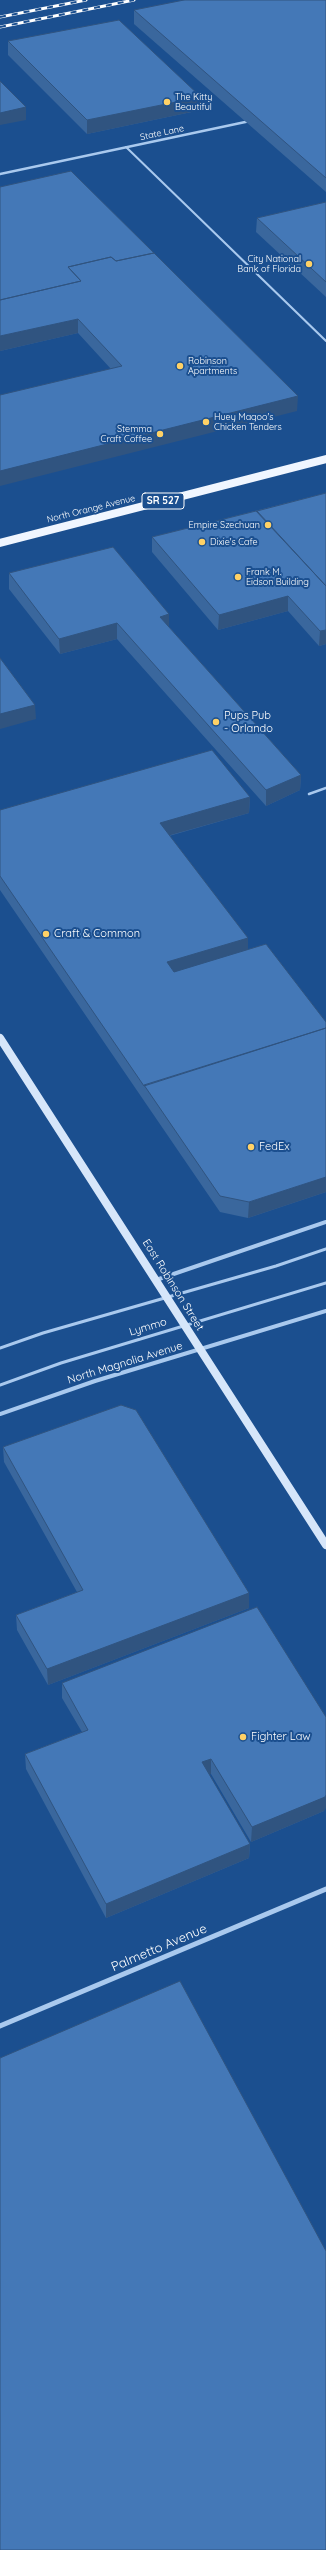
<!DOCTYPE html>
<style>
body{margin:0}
canvas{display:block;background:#1b4f8f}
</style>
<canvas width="326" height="2550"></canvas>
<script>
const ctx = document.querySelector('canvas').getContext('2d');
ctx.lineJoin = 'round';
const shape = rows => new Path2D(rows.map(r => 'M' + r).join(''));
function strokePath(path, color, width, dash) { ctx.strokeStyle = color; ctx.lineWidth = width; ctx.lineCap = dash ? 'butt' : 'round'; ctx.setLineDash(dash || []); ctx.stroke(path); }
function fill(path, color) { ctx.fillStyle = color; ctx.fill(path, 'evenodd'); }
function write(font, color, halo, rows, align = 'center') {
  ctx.font = font + ' Quicksand,sans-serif'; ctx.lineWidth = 4; ctx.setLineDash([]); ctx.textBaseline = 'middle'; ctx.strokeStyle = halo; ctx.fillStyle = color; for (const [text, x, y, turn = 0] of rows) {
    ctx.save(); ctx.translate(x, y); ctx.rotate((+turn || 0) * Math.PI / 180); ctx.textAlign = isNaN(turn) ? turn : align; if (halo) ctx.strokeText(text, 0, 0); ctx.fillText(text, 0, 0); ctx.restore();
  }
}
strokePath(shape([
 [126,147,326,341]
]), '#a9c9ee', 2);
strokePath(shape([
 [309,794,326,788]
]), '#a9c9ee', 2.5);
strokePath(shape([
 [0,1348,43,1333,276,1266,326,1249],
 [0,1385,61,1363,326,1283]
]), '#a9c9ee', 3);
strokePath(shape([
 [0,174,250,121]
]), '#a9c9ee', 2.5);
strokePath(shape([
 [156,1280,326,1222],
 [0,1414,95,1381,326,1311]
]), '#a9c9ee', 4);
strokePath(shape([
 [0,2026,326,1889]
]), '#a9c9ee', 5);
strokePath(shape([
 [0,1038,326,1545]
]), '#d6e6fa', 8);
strokePath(shape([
 [0,543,326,459]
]), '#f0f6ff', 8);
const rail = shape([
 [0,17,86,0],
 [0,27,134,0]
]);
strokePath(rail, '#fff', 3);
strokePath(rail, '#1b4f8f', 2, [6]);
fill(shape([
 [326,0,326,192,134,24,134,10],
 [8,41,201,110,87,134,8,55],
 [0,187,297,411,111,369,78,333,0,351],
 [326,202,326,297,256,232,257,218],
 [326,493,326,644,319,646,288,611,218,630,152,552,152,537],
 [9,573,169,627,301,775,300,790,266,806,117,639,60,654,9,589],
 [250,797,249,813,169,836,248,949,326,1022,326,1192,248,1218,220,1212,0,890,0,810],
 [3,1447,249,1608,48,1685,17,1630,16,1615,77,1592,4,1462],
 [62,1683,324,1811,251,1842,211,1774,209,1774,250,1844,249,1858,106,1918,26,1769,25,1754,82,1732,62,1698]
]), '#3a679d');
fill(shape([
 [201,97,201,110,87,134,87,120],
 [26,107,26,120,0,125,0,113],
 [78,319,78,333,0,351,0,336],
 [298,396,297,411,0,486,0,471],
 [288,596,288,611,218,630,219,615],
 [169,614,169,629,160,617],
 [117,623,117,639,60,654,59,639],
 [326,630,326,644,319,646,320,631],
 [35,705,36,719,0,729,0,714],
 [301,775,300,790,266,806,266,790],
 [250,797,249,813,160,838,160,823],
 [248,938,248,953,167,978,167,962],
 [326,1177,326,1192,248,1218,249,1202],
 [249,1593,249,1608,48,1685,47,1669],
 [211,1759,211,1774,202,1777,202,1762],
 [326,1795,326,1808,324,1811,251,1842,252,1827],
 [250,1844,249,1858,106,1918,106,1904]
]), '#305480');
const building = shape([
 [184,0,326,0,326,178,134,10,184,0],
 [119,20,201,97,87,120,8,41,119,20],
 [0,81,26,107,0,113,0,81],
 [71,171,154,253,116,261,111,257,68,267,81,281,0,300,0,187,71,171],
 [326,202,326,282,257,218,326,202],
 [154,253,298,396,0,471,0,395,122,366,78,319,0,336,0,300,81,281,68,267,111,257,116,261,154,253],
 [326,493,326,586,257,511,326,493],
 [256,511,326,586,326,630,320,631,288,596,219,615,152,537,256,511],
 [113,547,169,614,160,617,301,775,266,790,117,623,59,639,9,573,113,547],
 [0,658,35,705,0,714,0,658],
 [212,750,250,797,160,823,248,938,167,962,174,972,266,944,326,1022,326,1028,144,1086,0,876,0,810,212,750],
 [326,1028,326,1177,249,1202,220,1196,144,1085,326,1028],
 [121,1405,136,1410,249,1593,47,1669,16,1615,83,1590,3,1447,121,1405],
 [257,1607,326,1717,326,1795,325,1797,252,1827,211,1759,202,1762,250,1844,106,1904,25,1754,88,1730,62,1683,257,1607],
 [180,1981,326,2251,326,2550,0,2550,0,2058,180,1981]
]);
fill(building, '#4478b7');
strokePath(building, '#305480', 1);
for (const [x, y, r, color] of [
 [167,102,4,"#ffd166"],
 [309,264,4,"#ffd166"],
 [180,366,4,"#ffd166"],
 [206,422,4,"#ffd166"],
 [160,434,4,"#ffd166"],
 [268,525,4,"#ffd166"],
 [202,542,4,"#ffd166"],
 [238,577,4,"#ffd166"],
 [216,722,4,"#ffd166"],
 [46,934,4,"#ffd166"],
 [251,1147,4,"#ffd166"],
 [243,1737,4,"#ffd166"]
]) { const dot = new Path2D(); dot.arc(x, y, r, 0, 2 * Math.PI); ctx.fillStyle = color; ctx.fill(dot); strokePath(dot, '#1b4f8f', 1.5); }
write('9px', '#fff', '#1b4f8f', [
 ["The Kitty",175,97],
 ["Beautiful",175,107],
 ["City National",301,259,"right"],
 ["Bank of Florida",301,269,"right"],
 ["Robinson",188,361],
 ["Apartments",188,371],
 ["Huey Magoo's",214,417],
 ["Chicken Tenders",214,427],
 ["Stemma",152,429,"right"],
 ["Craft Coffee",152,439,"right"],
 ["Empire Szechuan",260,525,"right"],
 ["Dixie's Cafe",210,542],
 ["Frank M.",246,572],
 ["Eidson Building",246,582]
], 'left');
write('9px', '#fff', '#1b4f8f', [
 ["State Lane",162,133,-12],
 ["North Orange Avenue",91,509,-14]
]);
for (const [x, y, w] of [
 [163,501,42]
]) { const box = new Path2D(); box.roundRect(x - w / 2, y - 8, w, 16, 3); ctx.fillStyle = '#1b4f8f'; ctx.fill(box); strokePath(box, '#fff', 1); }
write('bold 10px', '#fff', null, [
 ["SR 527",163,501]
]);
write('11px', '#fff', '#1b4f8f', [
 ["Pups Pub",224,716],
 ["- Orlando",224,729],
 ["Craft & Common",54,934],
 ["FedEx",259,1147],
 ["Fighter Law",251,1737]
], 'left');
write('11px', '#fff', '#1b4f8f', [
 ["East Robinson Street",173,1285,58],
 ["Lymmo",148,1327,-17],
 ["North Magnolia Avenue",125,1363,-17]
]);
write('13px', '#fff', '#1b4f8f', [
 ["Palmetto Avenue",159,1948,-23]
]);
</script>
